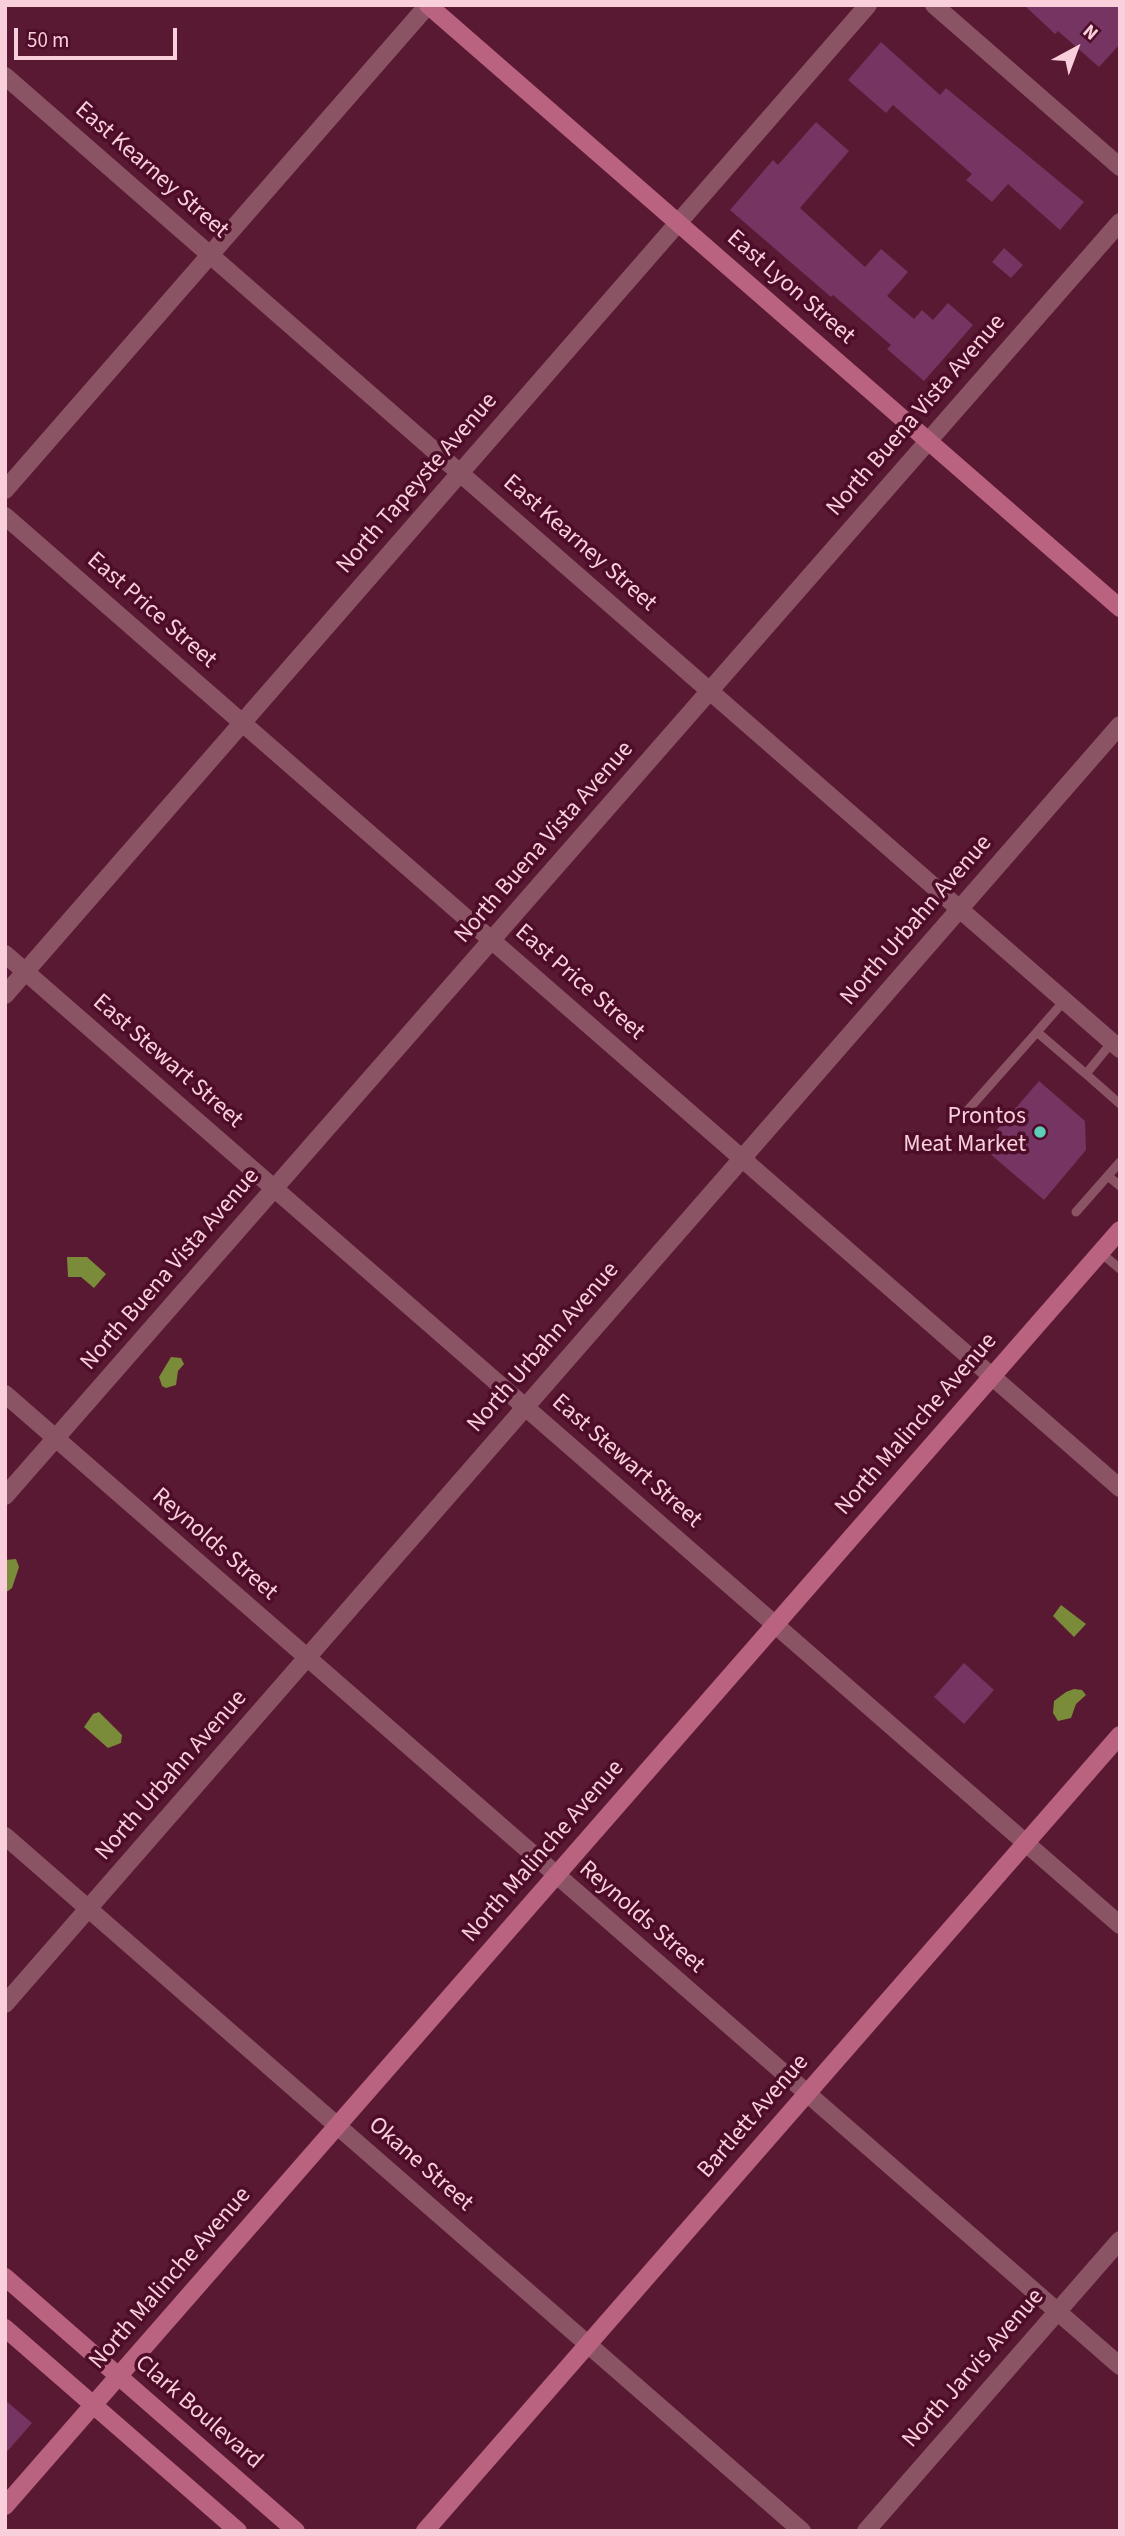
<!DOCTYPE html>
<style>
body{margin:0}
#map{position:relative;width:1125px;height:2536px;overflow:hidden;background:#591932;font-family:"Source Sans 3",sans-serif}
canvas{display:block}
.frame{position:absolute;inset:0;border:7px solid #f8cfda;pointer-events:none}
.north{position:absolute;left:1041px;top:14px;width:70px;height:70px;-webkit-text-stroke:5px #4d0c28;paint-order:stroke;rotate:41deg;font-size:19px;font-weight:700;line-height:28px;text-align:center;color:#f8cfda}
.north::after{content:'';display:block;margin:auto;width:24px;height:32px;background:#f8cfda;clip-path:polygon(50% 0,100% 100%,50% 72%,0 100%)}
.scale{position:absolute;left:14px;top:28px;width:163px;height:32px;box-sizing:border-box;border:4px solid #f8cfda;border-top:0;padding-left:9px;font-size:21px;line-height:24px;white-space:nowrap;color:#f8cfda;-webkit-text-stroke:5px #4d0c28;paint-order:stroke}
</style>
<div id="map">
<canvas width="1125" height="2536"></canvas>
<div class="frame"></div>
<div class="north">N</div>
<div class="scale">50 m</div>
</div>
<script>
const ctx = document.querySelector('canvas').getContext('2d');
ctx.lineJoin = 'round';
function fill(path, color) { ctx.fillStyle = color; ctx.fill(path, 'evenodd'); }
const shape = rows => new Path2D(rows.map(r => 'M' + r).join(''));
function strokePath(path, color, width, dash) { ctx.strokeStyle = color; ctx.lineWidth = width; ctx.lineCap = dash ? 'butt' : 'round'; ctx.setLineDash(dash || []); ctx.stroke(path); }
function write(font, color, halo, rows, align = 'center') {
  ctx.font = font + ' "Source Sans 3",sans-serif'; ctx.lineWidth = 7; ctx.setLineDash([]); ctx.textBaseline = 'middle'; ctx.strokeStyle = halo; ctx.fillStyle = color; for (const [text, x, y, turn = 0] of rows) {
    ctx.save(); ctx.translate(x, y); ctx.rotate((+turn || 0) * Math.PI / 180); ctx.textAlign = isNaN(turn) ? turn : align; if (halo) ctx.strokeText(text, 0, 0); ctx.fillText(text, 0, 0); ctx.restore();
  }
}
fill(shape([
 [67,1257,87,1257,106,1274,94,1288,81,1277,68,1277],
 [171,1357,181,1358,184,1364,178,1371,176,1385,166,1388,162,1386,159,1377],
 [16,1559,19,1567,12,1588,5,1593,5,1560],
 [1061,1605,1086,1624,1074,1637,1053,1616],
 [1074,1689,1082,1690,1086,1695,1076,1704,1071,1718,1058,1721,1053,1713,1054,1701,1066,1692],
 [99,1712,122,1735,121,1743,108,1748,84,1727,93,1714]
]), '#7a8c39');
fill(shape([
 [1024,5,1120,5,1120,44,1099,67,1058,31,1055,34],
 [881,42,940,95,946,88,1084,202,1060,230,1008,184,992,202,966,180,972,174,893,105,886,113,848,80],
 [816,122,849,151,800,208,865,267,881,249,908,272,887,296,914,319,922,310,933,320,948,303,973,325,924,381,887,349,891,345,833,295,831,297,730,210,773,160,778,165],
 [1004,248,1023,265,1011,278,992,262],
 [1039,1081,1085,1121,1086,1150,1044,1200,982,1147],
 [964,1663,994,1690,964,1724,934,1697],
 [5,2400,32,2423,5,2454]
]), '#763463');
strokePath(shape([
 [1037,1032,1064,1001],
 [1086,1074,1120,1104],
 [967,1111,1037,1032,1086,1074,1112,1042],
 [1108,1176,1120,1186],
 [1076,1212,1120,1162],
 [1100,1252,1120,1269]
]), '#8b5465', 9);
strokePath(shape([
 [934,5,1120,167],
 [5,76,1120,1049],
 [5,490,428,5],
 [5,516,1120,1488],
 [5,954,1120,1925],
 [5,995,868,5],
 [5,1394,1120,2366],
 [5,1496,1120,222],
 [5,1836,802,2531],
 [5,2004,1120,725],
 [866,2531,1120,2240]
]), '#8b5465', 18);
strokePath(shape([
 [428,5,1120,608],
 [5,2277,296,2531],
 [5,2328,238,2531],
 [5,2506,1120,1230],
 [425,2531,1120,1735]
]), '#ba6380', 18);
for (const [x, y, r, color] of [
 [1040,1132,7,"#5cceba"]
]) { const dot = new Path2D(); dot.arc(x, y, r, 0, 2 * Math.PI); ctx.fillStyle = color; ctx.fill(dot); strokePath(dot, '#4d0c28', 2.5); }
write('24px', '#f8cfda', '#4d0c28', [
 ["East Kearney Street",151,171,41],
 ["East Lyon Street",790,288,41],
 ["North Buena Vista Avenue",917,416,-49],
 ["North Tapeyste Avenue",418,484,-49],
 ["East Kearney Street",579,544,41],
 ["East Price Street",151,611,41],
 ["North Buena Vista Avenue",545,843,-49],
 ["North Urbahn Avenue",917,921,-49],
 ["East Price Street",579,983,41],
 ["East Stewart Street",167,1062,41],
 ["North Buena Vista Avenue",171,1270,-49],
 ["North Urbahn Avenue",544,1348,-49],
 ["North Malinche Avenue",917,1425,-49],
 ["East Stewart Street",626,1462,41],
 ["Reynolds Street",214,1545,41],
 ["North Urbahn Avenue",172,1776,-49],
 ["North Malinche Avenue",544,1852,-49],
 ["Reynolds Street",641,1918,41],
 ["Bartlett Avenue",754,2117,-49],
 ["Okane Street",420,2165,41],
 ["North Malinche Avenue",171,2279,-49],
 ["North Jarvis Avenue",974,2369,-49],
 ["Clark Boulevard",198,2413,41]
]);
write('24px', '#f8cfda', '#4d0c28', [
 ["Prontos",1026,1118],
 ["Meat Market",1026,1146]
], 'right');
</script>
